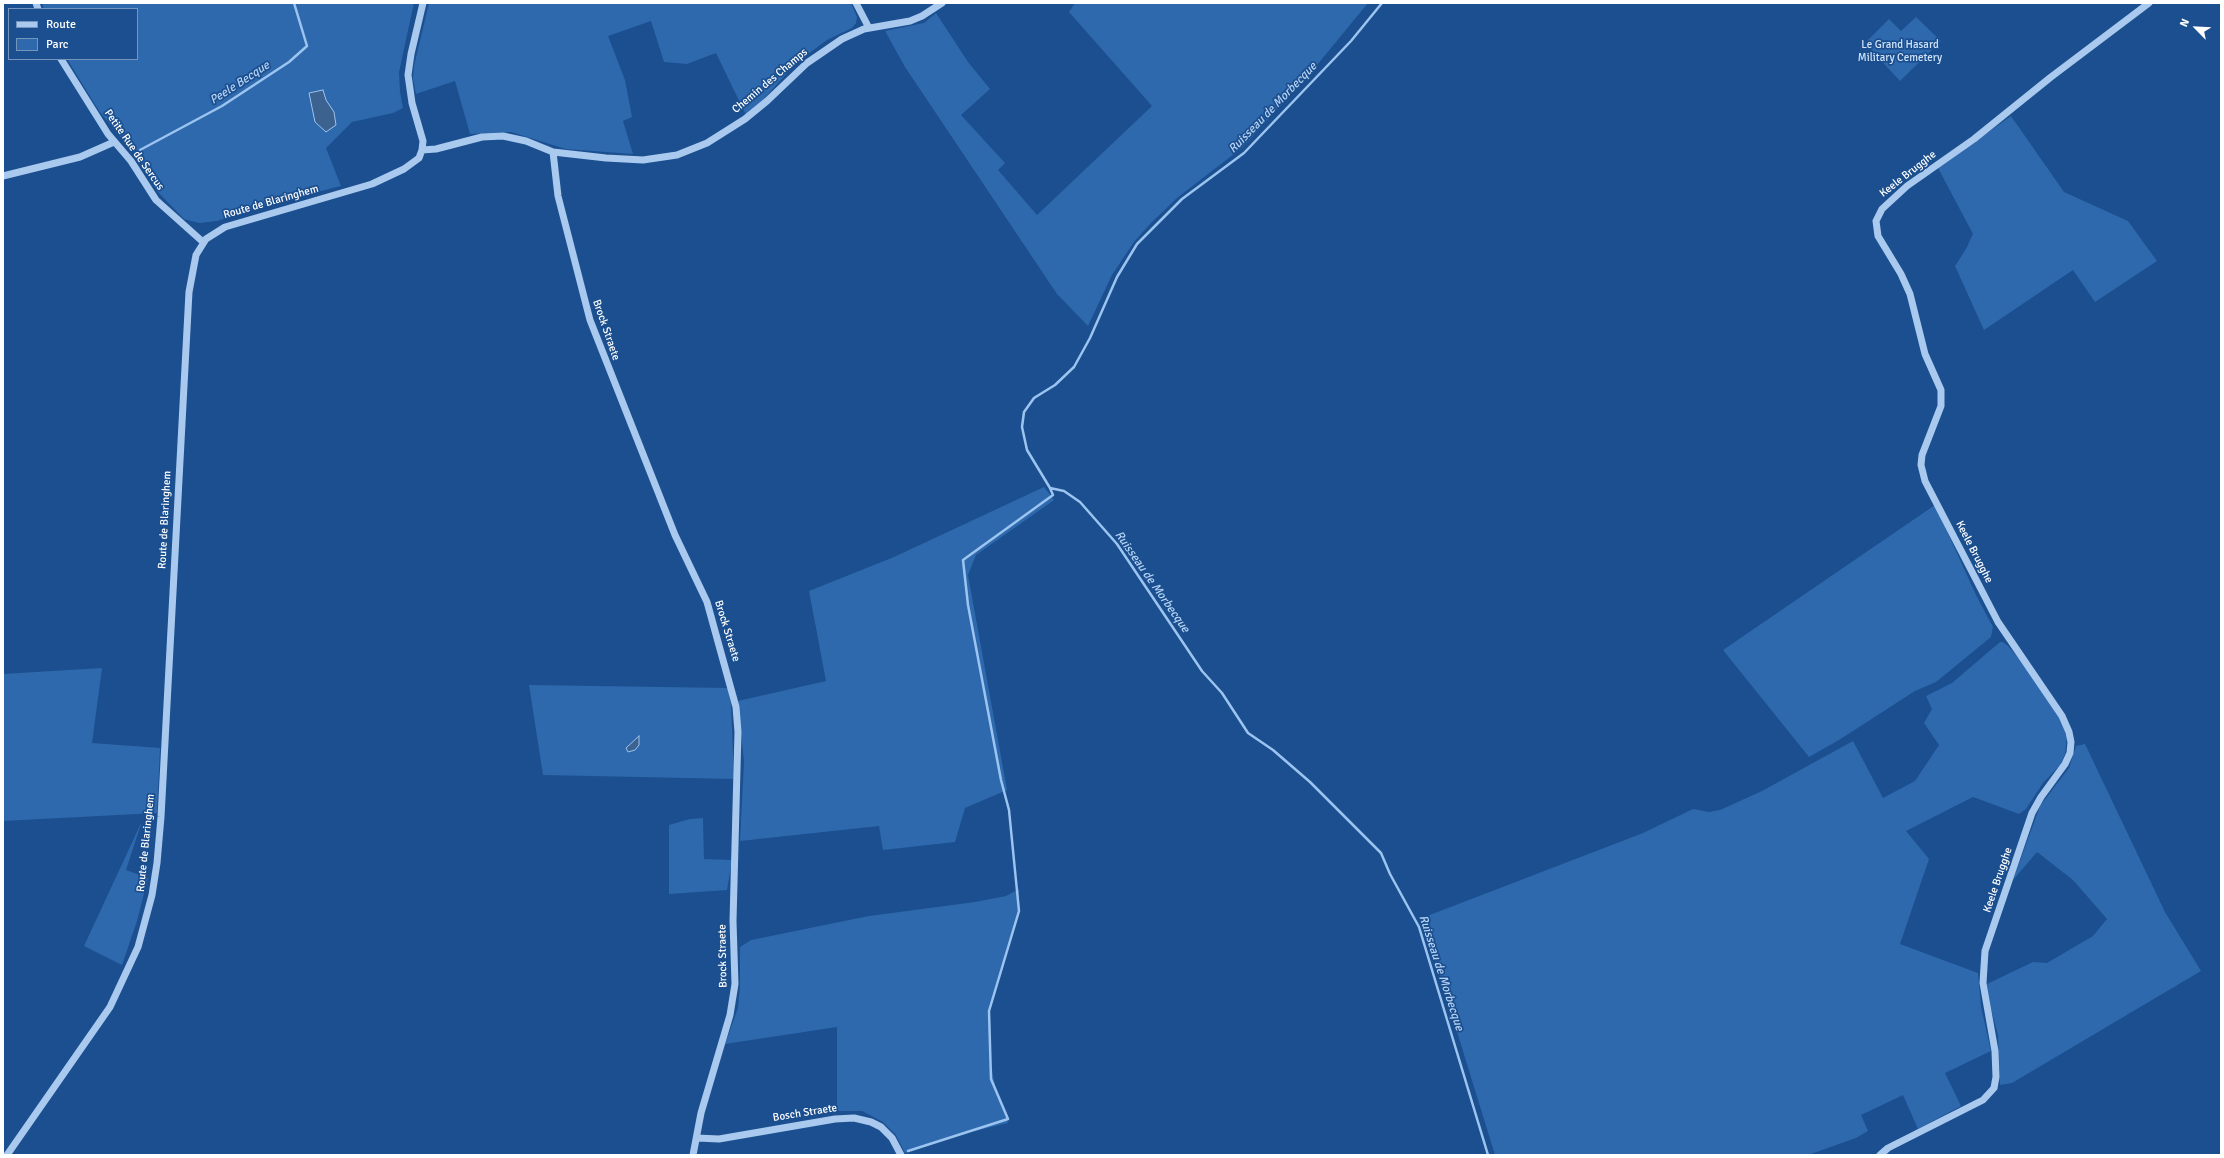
<!DOCTYPE html>
<style>
body{margin:0}
#map{position:relative;width:2224px;height:1158px;overflow:hidden;background:#1b4f8f;font-family:Signika,sans-serif}
canvas{display:block}
.frame{position:absolute;inset:0;border:4px solid #fff;pointer-events:none}
.legend{position:absolute;left:8px;top:8px;width:130px;height:52px;box-sizing:border-box;background:#1b4f8f;border:1px solid #7695bc;margin:0;padding:5px 7px;list-style:none;font-size:12px;color:#fff}
.legend li{display:flex;align-items:center;gap:8px;height:20px}
.legend b{width:20px;border:1px solid #7695bc}
.north{position:absolute;left:2176px;top:8px;width:40px;height:40px;-webkit-text-stroke:3px #1b4f8f;paint-order:stroke;rotate:294deg;font-size:11px;font-weight:700;line-height:16px;text-align:center;color:#fff}
.north::after{content:'';display:block;margin:auto;width:14px;height:18px;background:#fff;clip-path:polygon(50% 0,100% 100%,50% 72%,0 100%)}
</style>
<div id="map">
<canvas width="2224" height="1158"></canvas>
<div class="frame"></div>
<ul class="legend">
<li><b style="height:5px;background:#a9c9ee"></b>Route</li>
<li><b style="height:11px;background:#2e69ad"></b>Parc</li>
</ul>
<div class="north">N</div>
</div>
<script>
const ctx = document.querySelector('canvas').getContext('2d');
ctx.lineJoin = 'round';
function fill(path, color) { ctx.fillStyle = color; ctx.fill(path, 'evenodd'); }
const shape = rows => new Path2D(rows.map(r => 'M' + r).join(''));
function strokePath(path, color, width, dash) { ctx.strokeStyle = color; ctx.lineWidth = width; ctx.lineCap = dash ? 'butt' : 'round'; ctx.setLineDash(dash || []); ctx.stroke(path); }
function write(font, color, halo, rows, align = 'center') {
  ctx.font = font + ' Signika,sans-serif'; ctx.lineWidth = 3.5; ctx.setLineDash([]); ctx.textBaseline = 'middle'; ctx.strokeStyle = halo; ctx.fillStyle = color; for (const [text, x, y, turn = 0] of rows) {
    ctx.save(); ctx.translate(x, y); ctx.rotate((+turn || 0) * Math.PI / 180); ctx.textAlign = isNaN(turn) ? turn : align; if (halo) ctx.strokeText(text, 0, 0); ctx.fillText(text, 0, 0); ctx.restore();
  }
}
fill(shape([
 [42,3,414,3,399,72,400,92,403,108,393,113,352,122,326,148,341,186,277,202,217,221,200,223,191,221,184,219,157,191,133,152,99,111,67,59,137,59,137,9,44,9],
 [429,3,851,3,857,17,856,23,852,28,827,40,797,62,760,103,746,115,716,53,687,64,664,62,651,21,608,36,625,80,632,117,623,121,633,154,566,149,511,132,470,134,455,81,416,94,413,79,414,66],
 [1075,3,1368,3,1308,76,1243,147,1177,198,1150,224,1134,242,1112,275,1088,326,1057,294,905,67,885,31,924,23,936,13,968,62,990,89,961,115,1005,163,998,170,1037,215,1152,106,1069,12],
 [1916,17,1941,41,1900,81,1865,43,1889,19,1901,31],
 [2011,116,2064,192,2128,221,2157,261,2095,302,2073,270,1984,330,1955,266,1966,249,1973,234,1938,168],
 [1044,487,1054,500,976,555,968,575,1007,790,965,808,955,842,883,850,879,826,740,841,744,762,738,701,826,681,809,591,894,557],
 [1935,505,1976,595,1993,627,1991,637,1936,682,1915,691,1839,740,1809,757,1723,650],
 [2000,642,2003,642,2008,646,2022,662,2059,717,2067,736,2065,754,2060,765,2043,783,2026,809,2019,814,1973,797,1906,831,1929,859,1900,944,1978,973,1981,1007,1991,1051,1945,1073,1961,1106,1918,1129,1903,1095,1861,1115,1868,1131,1856,1138,1808,1155,1495,1155,1422,918,1643,833,1693,809,1709,812,1720,810,1762,791,1853,741,1883,798,1915,781,1939,745,1924,723,1932,709,1926,696,1952,683],
 [102,668,92,743,160,748,157,813,3,821,3,674],
 [529,685,728,688,731,705,734,779,543,775],
 [2085,744,2165,912,2201,971,2012,1083,2000,1085,1998,1035,1991,1009,1987,984,2033,962,2047,963,2093,936,2107,919,2073,880,2037,852,2013,880,2040,806,2069,768,2076,746],
 [703,818,704,859,732,860,727,890,669,894,669,825,690,819],
 [142,821,126,870,148,878,137,921,122,965,84,946],
 [1019,889,1019,911,989,1011,989,1053,996,1091,1008,1123,962,1134,905,1153,896,1135,883,1122,862,1111,837,1111,837,1027,725,1044,738,1008,740,986,740,947,751,940,869,916,975,902,1006,896]
]), '#2e69ad');
const water = shape([
 [323,90,326,100,334,112,336,125,326,132,315,122,309,93,323,90],
 [639,736,639,745,635,750,628,752,626,748,639,736]
]);
fill(water, '#3c6290');
strokePath(water, '#9cc4f0', 1);
strokePath(shape([
 [1382,3,1351,41,1244,153,1182,199,1137,244,1117,277,1090,338,1074,367,1055,385,1034,398,1024,412,1022,427,1027,450,1050,488,1064,491,1080,502,1117,544,1202,671,1222,693,1248,733,1273,750,1310,782,1381,853,1390,874,1419,927,1488,1155],
 [140,150,222,106,289,62,307,46,294,3],
 [908,1151,1008,1119,991,1079,989,1011,1019,911,1009,810,1001,780,968,605,963,560,1053,495,1050,488]
]), '#9cc4f0', 2.5);
strokePath(shape([
 [36,3,38,9],
 [856,3,869,28],
 [61,59,108,134,131,161,156,200,203,242],
 [422,150,436,149,482,137,503,136,526,141,553,152,606,158,643,160,677,155,707,143,745,119,767,101,807,63,842,39,864,29,910,21,922,16,942,3],
 [553,152,558,196,590,320,675,535,707,602,736,707,738,732,733,921,735,984,730,1015,701,1113,693,1155],
 [3,176,80,157,114,142],
 [697,1138,719,1139,835,1119,854,1118,871,1122,881,1127,892,1138,901,1155],
 [7,1155,110,1007,138,947,152,895,157,863,161,817,189,292,196,255,206,239,225,227,372,184,404,169,419,158,422,150,423,141,412,103,408,75,411,54,423,3],
 [1880,1155,1888,1148,1983,1100,1994,1088,1996,1077,1995,1051,1983,983,1985,951,2032,813,2041,797,2065,764,2070,753,2071,742,2069,732,2062,716,1998,622,1925,481,1921,465,1922,455,1941,406,1941,390,1925,354,1910,294,1901,274,1878,236,1876,221,1882,209,1907,186,1974,139,2051,77,2149,3]
]), '#a9c9ee', 7);
write('11px', '#cfe3fa', '#1b4f8f', [
 ["Le Grand Hasard",1900,45],
 ["Military Cemetery",1900,58]
]);
write('11px', '#fff', '#1b4f8f', [
 ["Chemin des Champs",770,81,-40],
 ["Petite Rue de Sercus",134,150,55],
 ["Keele Brugghe",1908,174,-38],
 ["Route de Blaringhem",271,202,-16],
 ["Brock Straete",606,330,71],
 ["Route de Blaringhem",165,520,-87],
 ["Keele Brugghe",1974,552,63],
 ["Brock Straete",727,631,73],
 ["Route de Blaringhem",146,843,-84],
 ["Keele Brugghe",1998,880,-71],
 ["Brock Straete",723,956,-91],
 ["Bosch Straete",805,1113,-9]
]);
write('italic 12px', '#b5d3f5', '#1b4f8f', [
 ["Peele Becque",240,83,-33],
 ["Ruisseau de Morbecque",1273,108,-46],
 ["Ruisseau de Morbecque",1152,582,55],
 ["Ruisseau de Morbecque",1441,973,72]
]);
</script>
